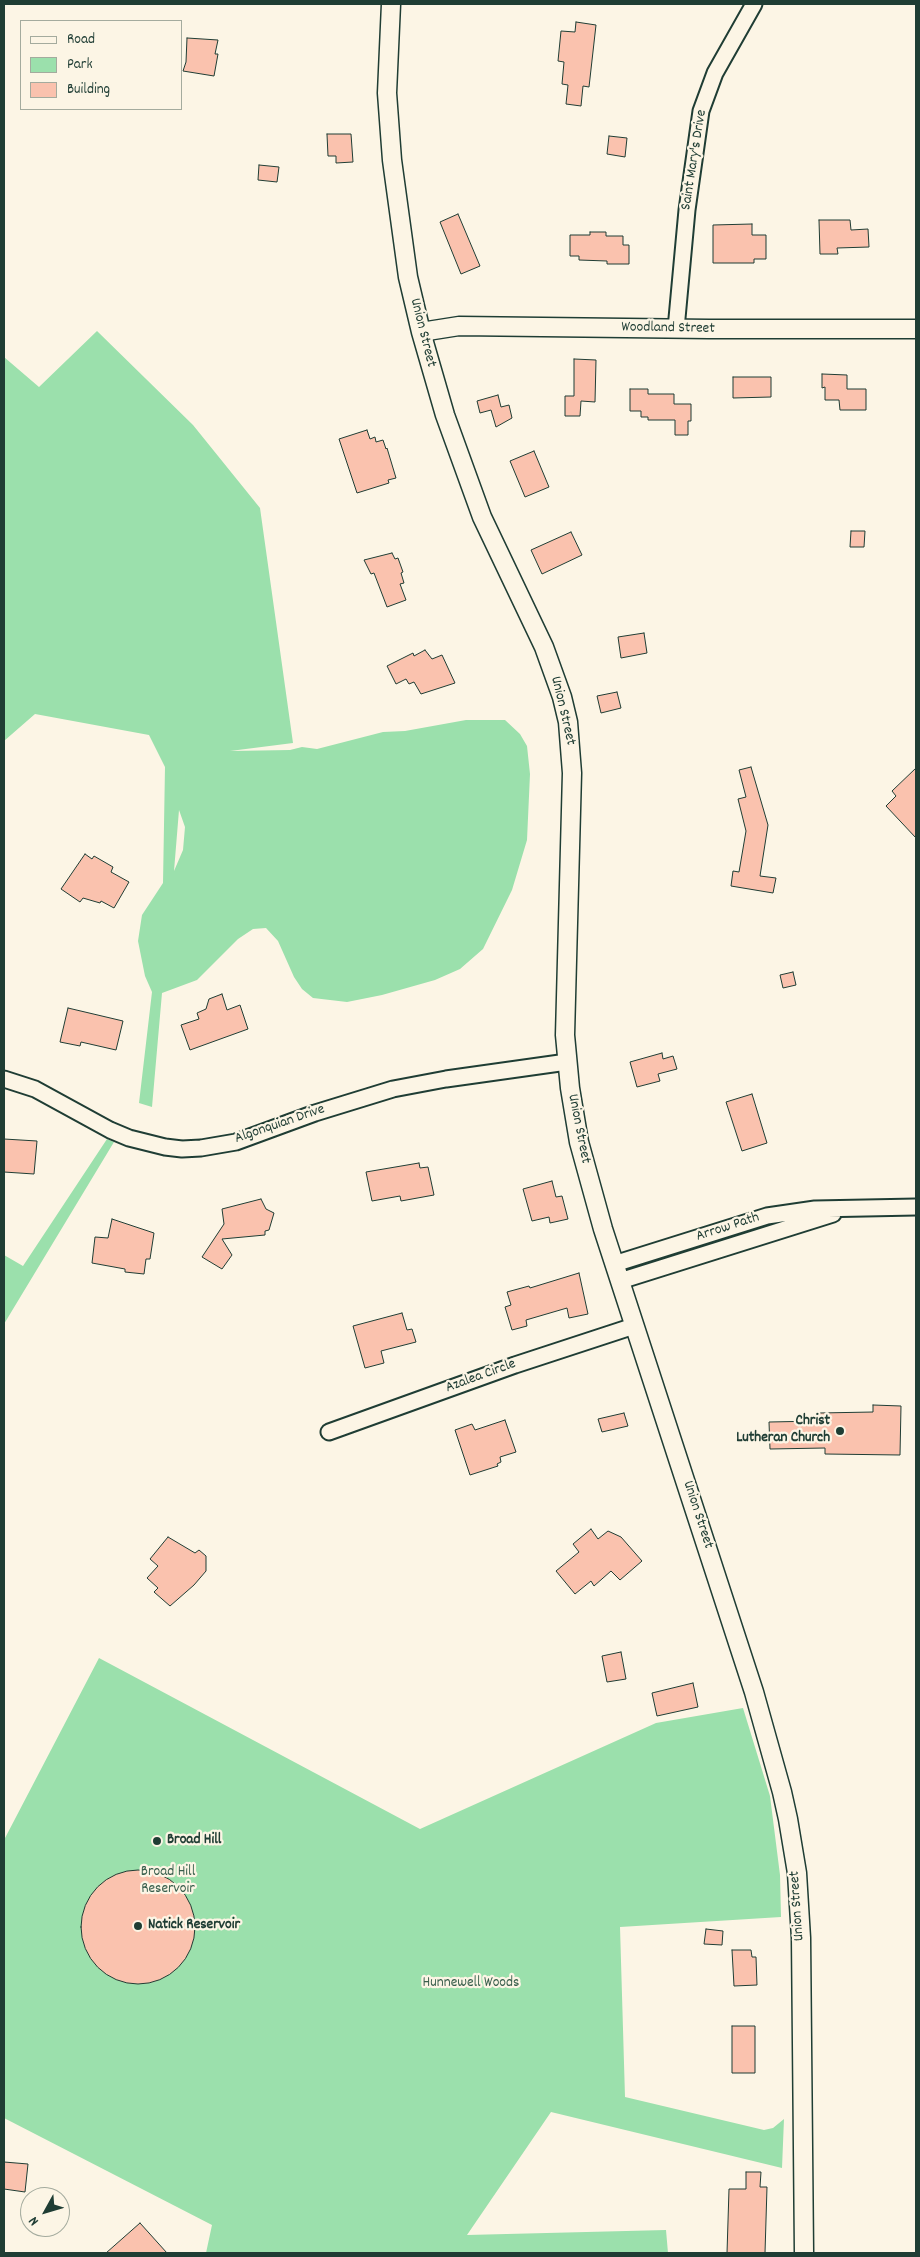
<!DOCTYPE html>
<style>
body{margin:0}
#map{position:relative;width:920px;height:2257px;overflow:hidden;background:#fcf5e5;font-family:Dekko,sans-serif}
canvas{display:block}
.frame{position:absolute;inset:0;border:5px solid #1f3d34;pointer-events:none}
.legend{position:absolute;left:20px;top:20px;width:162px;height:90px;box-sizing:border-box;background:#fcf5e5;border:1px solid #a4ab9e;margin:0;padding:6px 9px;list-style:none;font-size:15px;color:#1f3d34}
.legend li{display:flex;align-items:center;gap:10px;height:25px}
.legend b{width:25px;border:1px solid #a4ab9e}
.north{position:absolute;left:20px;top:2187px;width:50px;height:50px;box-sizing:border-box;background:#fcf5e5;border:1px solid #a4ab9e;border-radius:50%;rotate:231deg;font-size:14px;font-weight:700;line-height:20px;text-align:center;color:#1f3d34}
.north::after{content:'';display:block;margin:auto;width:18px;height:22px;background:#1f3d34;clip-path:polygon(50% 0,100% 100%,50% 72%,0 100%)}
</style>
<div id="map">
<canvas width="920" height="2257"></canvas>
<div class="frame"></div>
<ul class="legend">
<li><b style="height:6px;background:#fcf5e5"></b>Road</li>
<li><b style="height:14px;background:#9be0ac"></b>Park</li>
<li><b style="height:14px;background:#fac2ae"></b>Building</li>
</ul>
<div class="north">N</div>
</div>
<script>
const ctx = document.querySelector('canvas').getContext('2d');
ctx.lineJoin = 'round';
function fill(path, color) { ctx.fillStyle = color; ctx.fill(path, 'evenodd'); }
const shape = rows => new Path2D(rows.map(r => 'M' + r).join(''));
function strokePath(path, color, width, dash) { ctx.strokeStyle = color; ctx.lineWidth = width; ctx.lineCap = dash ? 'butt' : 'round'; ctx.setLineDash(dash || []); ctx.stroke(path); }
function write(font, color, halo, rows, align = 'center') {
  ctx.font = font + ' Dekko,sans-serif'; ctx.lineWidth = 4.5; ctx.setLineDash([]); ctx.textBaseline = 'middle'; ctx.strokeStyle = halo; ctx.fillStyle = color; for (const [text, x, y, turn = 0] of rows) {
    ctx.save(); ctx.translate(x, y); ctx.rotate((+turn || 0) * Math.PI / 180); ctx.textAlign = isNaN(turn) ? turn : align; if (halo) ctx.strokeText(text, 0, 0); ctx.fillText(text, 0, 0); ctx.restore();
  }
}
fill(shape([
 [97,331,193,425,260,508,293,743,230,751,290,750,302,747,317,749,383,732,405,731,466,720,505,720,520,734,527,746,530,774,527,840,512,890,483,949,460,969,435,980,382,995,347,1002,313,998,302,989,294,977,278,941,266,928,253,929,238,939,197,980,162,993,152,1107,139,1103,152,992,145,976,138,941,142,915,163,883,165,767,149,735,35,714,4,741,4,357,39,387],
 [179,810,185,827,183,850,174,871],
 [107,1139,114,1142,4,1324,4,1255,23,1266],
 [99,1658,420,1829,656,1723,743,1708,770,1796,780,1875,781,1917,620,1927,625,2097,764,2130,773,2128,784,2119,782,2168,551,2112,467,2235,666,2230,668,2253,451,2253,440,2252,430,2253,206,2253,212,2225,4,2118,4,1840]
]), '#9be0ac');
const building = shape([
 [576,22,596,25,589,87,583,86,581,106,566,104,568,85,562,84,564,62,558,61,561,31,575,32,576,22],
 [187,38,218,40,215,54,218,54,214,76,183,71,186,62,187,38],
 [327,134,351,134,353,162,336,163,336,156,328,156,327,134],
 [609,136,627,138,625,157,607,154,609,136],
 [259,165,279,167,277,182,258,180,259,165],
 [458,214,480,266,461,274,440,222,458,214],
 [819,220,850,220,851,230,868,229,869,247,837,248,838,254,820,254,819,220],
 [752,224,752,235,766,235,766,259,754,259,754,263,713,263,713,225,752,224],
 [590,232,606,232,606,236,623,236,623,245,629,245,629,264,607,264,607,261,579,260,579,256,570,256,570,235,590,235,590,232],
 [574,359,596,360,595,402,581,401,580,416,565,416,565,396,574,396,574,359],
 [822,374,847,375,847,389,866,389,866,410,840,410,839,400,825,400,825,387,822,388,822,374],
 [733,377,771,377,771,397,733,398,733,377],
 [630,389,648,389,648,394,674,394,674,404,691,404,691,421,688,421,688,435,675,435,675,420,648,420,648,417,641,417,641,411,630,411,630,389],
 [498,395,501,407,509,405,512,418,496,427,491,410,480,413,477,401,498,395],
 [367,430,370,439,375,437,376,442,383,440,386,449,387,448,396,478,388,480,389,483,357,493,339,439,367,430],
 [534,451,549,487,525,497,510,461,534,451],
 [851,531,865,531,864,547,850,547,851,531],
 [571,532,582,555,542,574,531,550,571,532],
 [392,553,395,559,398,558,403,572,401,573,404,583,400,584,406,600,387,607,374,573,371,574,364,560,392,553],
 [644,633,647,653,621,658,618,637,644,633],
 [425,650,432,659,442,655,455,683,421,694,414,682,409,684,406,679,396,684,387,666,413,653,414,656,425,650],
 [617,692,621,708,601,713,597,696,617,692],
 [751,767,768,825,760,876,776,878,773,893,731,886,733,871,739,872,746,831,738,799,746,797,739,770,751,767],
 [916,768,916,838,886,806,896,796,892,791,916,768],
 [85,854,92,859,94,856,113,867,111,872,129,882,114,908,101,901,100,903,83,898,80,902,61,889,85,854],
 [793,972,796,985,783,988,780,975,793,972],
 [222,994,227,1010,240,1005,248,1029,190,1050,181,1025,199,1019,197,1013,206,1009,209,999,222,994],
 [68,1008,123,1021,116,1050,81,1042,80,1046,60,1042,68,1008],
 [662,1053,663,1059,673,1056,677,1069,658,1074,660,1081,637,1087,630,1062,662,1053],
 [752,1094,767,1143,742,1151,726,1102,752,1094],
 [4,1139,37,1141,34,1174,4,1172,4,1139],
 [419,1163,420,1168,428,1167,434,1195,401,1201,400,1196,372,1201,366,1172,419,1163],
 [552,1181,556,1197,562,1196,568,1219,550,1223,549,1217,532,1221,523,1189,552,1181],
 [261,1199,266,1209,274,1213,269,1230,265,1231,265,1235,222,1239,232,1255,222,1269,202,1257,224,1224,222,1209,261,1199],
 [112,1219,154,1233,150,1259,146,1259,144,1274,125,1272,125,1269,92,1263,95,1237,108,1238,112,1219],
 [579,1273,588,1314,569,1318,567,1308,526,1320,527,1326,512,1330,505,1307,511,1305,507,1292,529,1286,530,1288,579,1273],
 [402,1313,407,1330,412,1329,416,1342,381,1351,384,1363,365,1368,353,1326,402,1313],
 [873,1405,901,1406,900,1455,825,1454,825,1448,770,1449,769,1422,819,1421,819,1413,873,1412,873,1405],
 [624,1413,628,1426,602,1432,598,1419,624,1413],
 [505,1420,516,1452,500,1457,501,1462,497,1464,498,1466,470,1475,455,1430,472,1424,475,1430,505,1420],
 [591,1529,598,1539,608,1531,621,1537,642,1561,620,1580,611,1571,594,1586,591,1581,575,1594,556,1571,579,1552,573,1544,591,1529],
 [168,1537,195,1553,199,1550,206,1556,206,1571,194,1585,170,1606,154,1592,158,1588,147,1578,158,1566,150,1559,168,1537],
 [621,1652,626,1679,607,1682,602,1656,621,1652],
 [693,1683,698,1707,657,1716,652,1693,693,1683],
 '81 1927a57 57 0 1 1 114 0a57 57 0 1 1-114 0Z',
 [706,1929,723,1931,722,1945,704,1944,706,1929],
 [732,1950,751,1950,752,1957,756,1957,757,1985,734,1986,732,1950],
 [732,2026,755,2026,755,2073,732,2073,732,2026],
 [4,2162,28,2164,25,2192,4,2189,4,2162],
 [746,2172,761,2172,760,2187,767,2187,765,2253,727,2253,729,2189,746,2189,746,2172],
 [140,2223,167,2253,106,2253,140,2223]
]);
fill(building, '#fac2ae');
strokePath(building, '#1f3d34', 1);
const minor = shape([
 [676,329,687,210,701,111,715,73,754,4],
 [4,1079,35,1089,110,1130,129,1138,165,1147,182,1149,201,1148,236,1142,315,1113,393,1089,446,1079,567,1062],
 [614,1264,767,1216,815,1209,916,1207],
 [620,1281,833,1214],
 [329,1432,515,1365,634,1326]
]);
const tertiary = shape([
 [391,4,387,93,392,160,408,277,421,332,445,415,482,517,544,647,562,697,568,722,572,773,565,1035,570,1088,579,1142,603,1229,754,1692,782,1792,788,1819,797,1873,801,1938,804,2253],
 [421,332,459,326,709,329,916,329]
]);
strokePath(minor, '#1f3d34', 19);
strokePath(tertiary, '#1f3d34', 21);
strokePath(minor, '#fcf5e5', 15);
strokePath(tertiary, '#fcf5e5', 18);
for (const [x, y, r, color] of [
 [840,1431,5,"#1f3d34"],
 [157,1841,5,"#1f3d34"],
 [138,1926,5,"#1f3d34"]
]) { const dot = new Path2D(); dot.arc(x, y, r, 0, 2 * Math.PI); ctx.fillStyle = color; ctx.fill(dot); strokePath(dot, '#fcf5e5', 2); }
write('15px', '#1f3d34', '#fcf5e5', [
 ["Saint Mary's Drive",695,160,-81],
 ["Woodland Street",668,329,1],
 ["Union Street",422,333,76],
 ["Union Street",562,711,77],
 ["Algonquian Drive",280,1125,-19],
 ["Union Street",578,1129,79],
 ["Arrow Path",728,1228,-18],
 ["Azalea Circle",481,1377,-20],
 ["Union Street",697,1515,72],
 ["Union Street",798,1906,-94]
]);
write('bold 15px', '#1f3d34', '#fcf5e5', [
 ["Christ",830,1422,"right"],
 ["Lutheran Church",830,1439,"right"],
 ["Broad Hill",167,1841],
 ["Natick Reservoir",148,1926]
], 'left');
write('15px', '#385e4c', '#fcf5e5', [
 ["Broad Hill",168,1873],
 ["Reservoir",168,1890],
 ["Hunnewell Woods",471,1984]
]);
</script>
